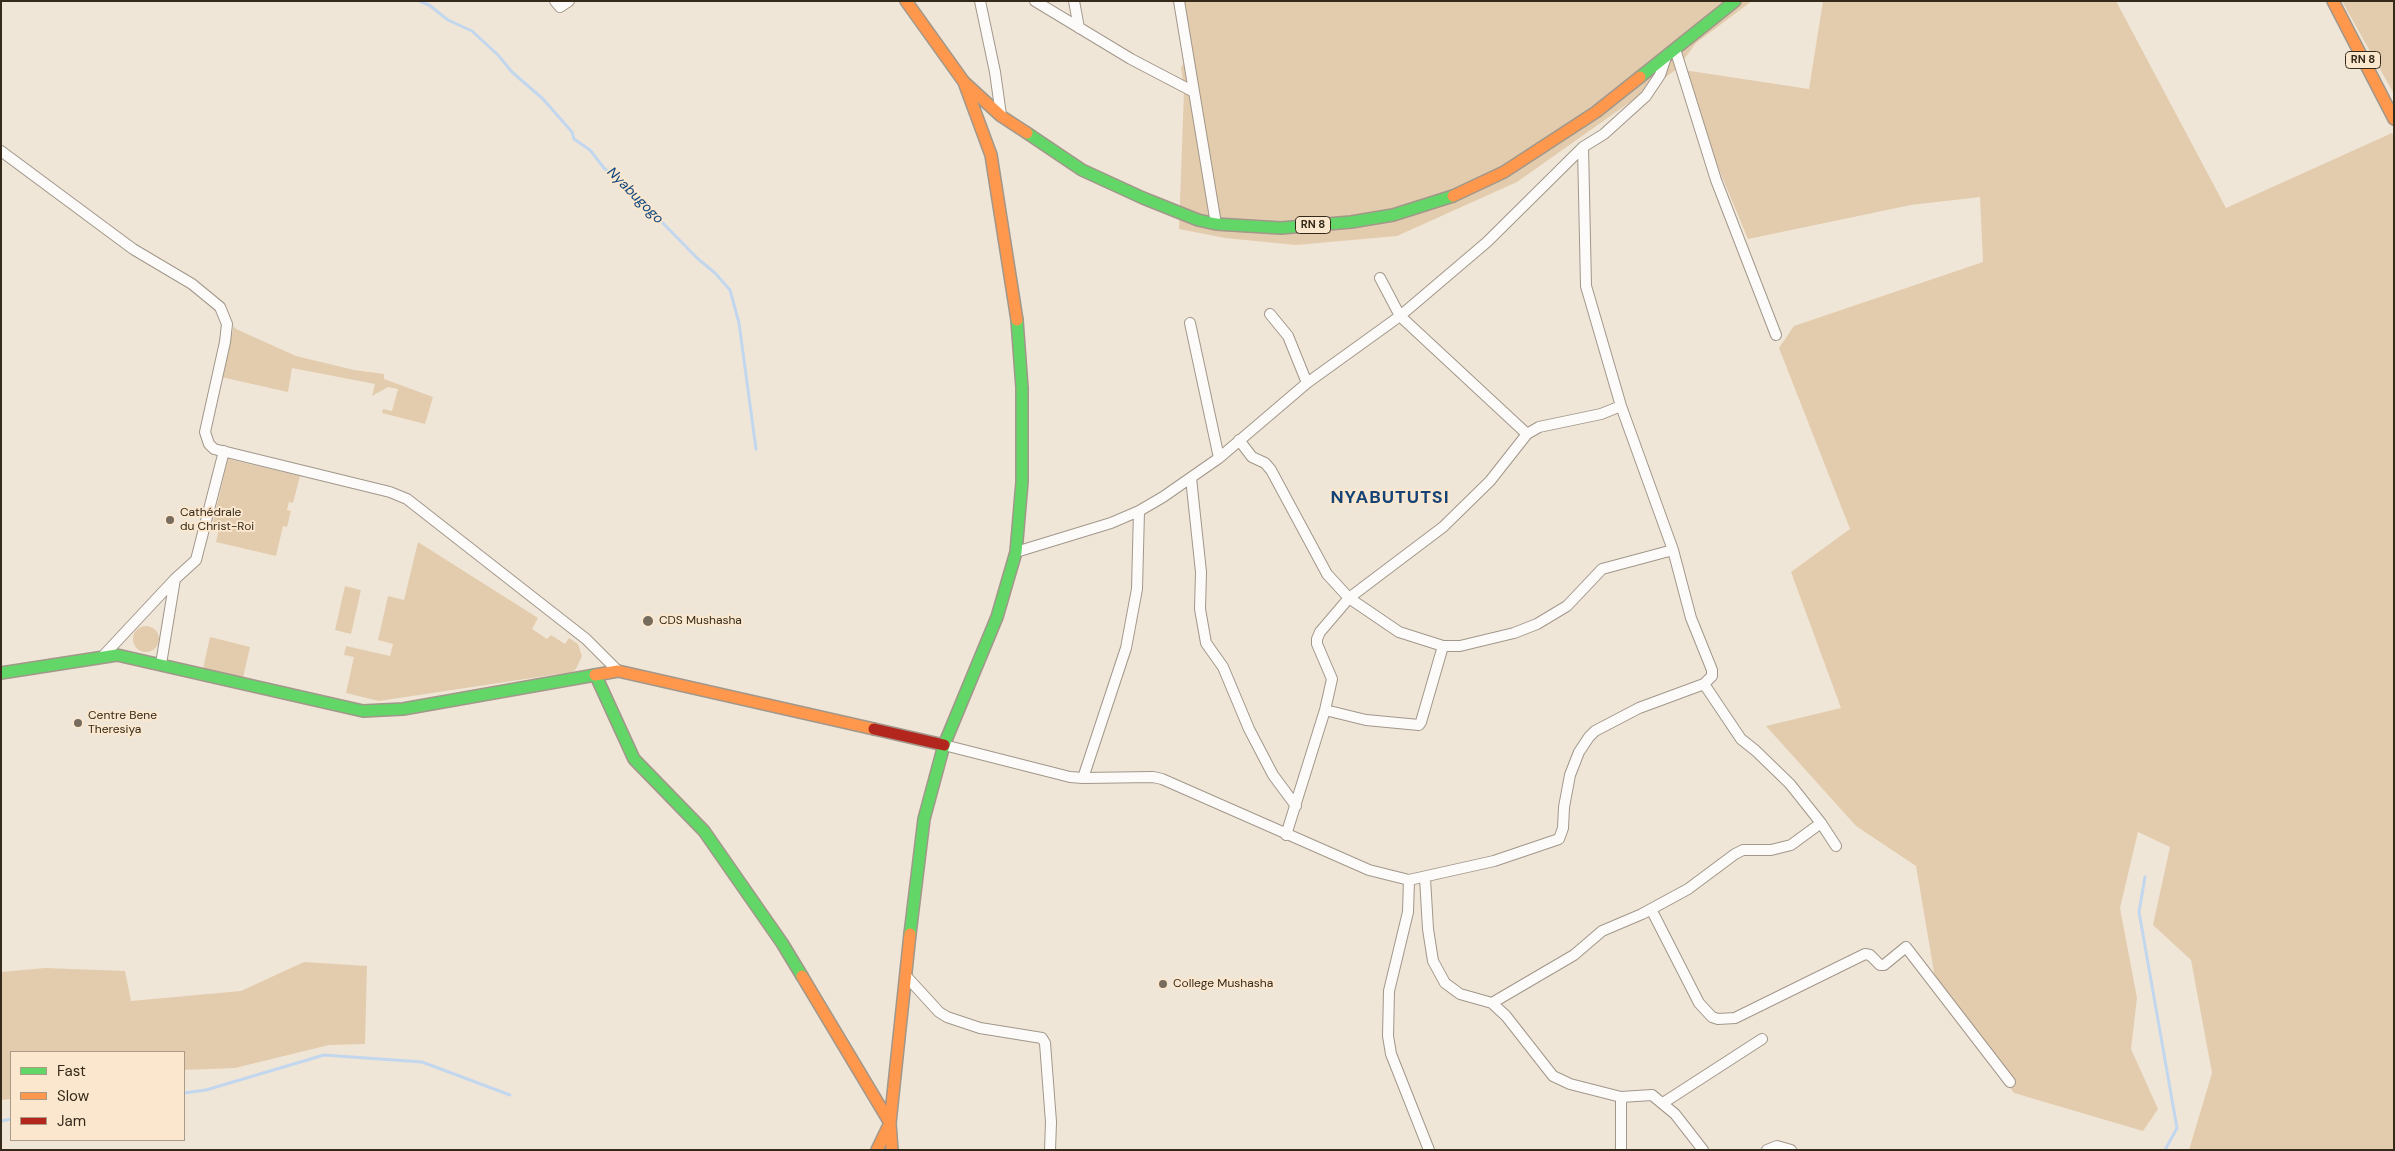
<!DOCTYPE html>
<meta charset="utf-8">
<style>
body{margin:0}
#map{position:relative;width:2395px;height:1151px;overflow:hidden;background:#f0e6d8;font-family:"DM Sans",sans-serif}
canvas{display:block}
.frame{position:absolute;inset:0;border:2px solid #352919;pointer-events:none}
.legend{position:absolute;left:10px;top:1051px;width:175px;height:90px;box-sizing:border-box;background:#fae7ce;border:1px solid #ab9b86;margin:0;padding:6px 9px;list-style:none;font-size:15px;color:#352919}
.legend li{display:flex;align-items:center;gap:10px;height:25px}
.legend b{width:25px;border:1px solid #ab9b86}
</style>
<div id="map">
<canvas width="2395" height="1151"></canvas>
<div class="frame"></div>
<ul class="legend">
<li><b style="height:6px;background:#63d668"></b>Fast</li>
<li><b style="height:6px;background:#ff974d"></b>Slow</li>
<li><b style="height:6px;background:#b3261e"></b>Jam</li>
</ul>
</div>
<script>
const ctx = document.querySelector('canvas').getContext('2d');
ctx.lineJoin = 'round';
function fill(path, color) { ctx.fillStyle = color; ctx.fill(path, 'evenodd'); }
const shape = rows => new Path2D(rows.map(r => 'M' + r).join(''));
function strokePath(path, color, width, dash) { ctx.strokeStyle = color; ctx.lineWidth = width; ctx.lineCap = dash ? 'butt' : 'round'; ctx.setLineDash(dash || []); ctx.stroke(path); }
function write(font, color, halo, rows, align = 'center') {
  ctx.font = font + ' "DM Sans",sans-serif'; ctx.lineWidth = 4; ctx.setLineDash([]); ctx.textBaseline = 'middle'; ctx.strokeStyle = halo; ctx.fillStyle = color; for (const [text, x, y, turn = 0] of rows) {
    ctx.save(); ctx.translate(x, y); ctx.rotate((+turn || 0) * Math.PI / 180); ctx.textAlign = isNaN(turn) ? turn : align; if (halo) ctx.strokeText(text, 0, 0); ctx.fillText(text, 0, 0); ctx.restore();
  }
}
fill(shape([
 [1184,1,1752,1,1696,43,1677,69,1809,89,1823,1,2116,1,2226,208,2392,133,2394,137,2394,1150,2189,1150,2212,1073,2191,960,2153,925,2170,847,2138,832,2120,908,2137,998,2131,1049,2158,1109,2143,1131,2014,1093,1937,990,1916,866,1856,826,1766,726,1841,708,1791,572,1850,529,1779,348,1794,326,1983,262,1980,197,1911,205,1748,239,1677,69,1517,182,1397,236,1296,245,1225,238,1179,229,1184,90,1181,67,1193,53],
 [2342,1,2394,1,2394,94,2362,37],
 [234,326,236,329,296,356,354,370,384,374,384,379,433,397,425,424,382,413,383,409,392,411,398,389,388,387,372,396,375,384,292,368,288,392,221,377],
 [228,459,300,476,293,503,289,502,287,510,291,511,287,527,283,526,276,556,216,542,219,528,212,526],
 [418,542,538,618,532,629,547,639,551,635,565,644,569,638,578,644,582,656,576,669,572,672,379,701,346,693,354,657,344,655,346,646,390,656,393,644,378,640,388,596,404,600],
 [345,586,361,590,351,634,335,630],
 '133 639a13 13 0 1 1 26 0a13 13 0 1 1-26 0Z',
 [210,637,250,647,243,678,203,669],
 [304,962,367,966,365,1044,329,1045,235,1068,184,1070,184,1052,11,1052,11,1099,1,1100,1,972,45,968,125,971,131,1001,241,991]
]), '#e3ccad');
strokePath(shape([
 [419,1,429,5,448,20,472,31,498,55,512,72,543,99,572,132,574,139,590,150,604,168,614,176,641,205,658,218,697,258,715,273,730,290,739,323,756,449],
 [2145,877,2139,912,2177,1128,2165,1150],
 [184,1093,206,1090,324,1055,422,1062,510,1095],
 [1,1121,11,1119]
]), '#c2d7ee', 3);
const street = shape([
 [555,1,560,7,569,1],
 [980,1,995,72,1001,115],
 [1035,1,1131,59,1194,92],
 [1074,1,1079,28],
 [1179,1,1216,224],
 [1675,49,1716,180,1776,335],
 [1666,57,1660,75,1646,96,1604,134,1583,147,1586,286,1621,406,1673,550,1691,618,1712,670,1712,676,1704,684],
 [1,151,133,249,192,284,220,307,227,324,225,342,205,432,209,444,214,449,390,492,407,499,586,639,618,671],
 [1380,278,1400,316,1527,434],
 [1270,314,1288,336,1307,383],
 [1190,323,1219,458],
 [1239,440,1252,457,1265,463,1271,470,1327,574,1349,598,1399,632,1443,646,1460,646,1514,633,1537,624,1567,606,1602,569,1673,550],
 [1191,478,1201,572,1200,609,1206,643,1223,667,1249,729,1273,775,1296,806],
 [1016,552,1111,523,1139,511,1163,497,1219,458,1307,383,1400,316,1487,242,1583,147],
 [103,656,175,579,196,560,224,451],
 [161,664,175,579],
 [1325,710,1332,679,1317,644,1317,639,1320,632,1349,598,1443,527,1490,481,1527,434,1539,427,1601,414,1621,406],
 [944,745,1070,777,1083,778,1153,777,1162,779,1369,870,1409,880,1494,861,1559,839,1563,828,1564,807,1570,775,1579,752,1589,737,1595,731,1639,708,1704,684,1741,739,1756,751,1790,784,1821,823,1836,846],
 [1083,778,1126,648,1137,589,1139,511],
 [1286,835,1325,710,1366,720,1419,725,1421,722,1443,646],
 [1425,878,1428,929,1433,961,1445,983,1460,994,1492,1003,1506,1016,1553,1076,1570,1084,1621,1097,1652,1095,1675,1114,1703,1150],
 [1409,880,1408,912,1389,991,1388,1036,1391,1054,1429,1150],
 [1651,909,1699,1003,1712,1017,1718,1019,1735,1018,1865,954,1870,955,1880,965,1884,965,1906,947,2010,1082],
 [906,976,939,1012,947,1017,980,1028,1042,1038,1045,1043,1051,1122,1050,1150],
 [1492,1003,1574,955,1602,931,1642,914,1688,889,1735,854,1743,850,1771,850,1791,845,1821,823],
 [1621,1097,1621,1150],
 [1663,1103,1762,1039],
 [1767,1150,1777,1146,1791,1150]
]);
const fast = shape([
 [1640,77,1735,1],
 [1027,133,1082,170,1143,198,1198,220,1216,224,1281,228,1351,222,1393,215,1453,196],
 [1,673,117,655,363,711,403,709,595,675],
 [596,676,634,759,704,831,782,943,802,976],
 [910,934,924,819,944,745,997,617,1016,552,1022,482,1022,388,1017,320]
]);
const slow = shape([
 [906,1,964,82,1001,116,1027,133],
 [2333,1,2394,119],
 [964,82,991,155,1017,320],
 [1453,196,1504,172,1596,112,1640,77],
 [595,675,618,671,874,729],
 [802,976,890,1123,877,1150],
 [892,1150,890,1123,910,934]
]);
const jam = shape([
 [874,729,944,745]
]);
strokePath(street, '#a1978a', 12);
strokePath(fast, '#a1978a', 14);
strokePath(slow, '#a1978a', 14);
strokePath(jam, '#a1978a', 14);
strokePath(street, '#fdfbf9', 10);
strokePath(fast, '#63d668', 11);
strokePath(slow, '#ff974d', 11);
strokePath(jam, '#b3261e', 11);
for (const [x, y, r, color] of [
 [170,520,5,"#766b5c"],
 [648,621,6,"#766b5c"],
 [78,723,5,"#766b5c"],
 [1163,984,5,"#766b5c"]
]) { const dot = new Path2D(); dot.arc(x, y, r, 0, 2 * Math.PI); ctx.fillStyle = color; ctx.fill(dot); strokePath(dot, '#fae7ce', 2); }
for (const [x, y, w] of [
 [2363,60,35],
 [1313,225,35]
]) { const box = new Path2D(); box.roundRect(x - w / 2, y - 8.5, w, 17, 4); ctx.fillStyle = '#fae7ce'; ctx.fill(box); strokePath(box, '#352919', 1); }
write('bold 11px', '#352919', null, [
 ["RN 8",2363,60],
 ["RN 8",1313,225]
]);
write('12px', '#352919', '#fae7ce', [
 ["Cathédrale",180,513],
 ["du Christ-Roi",180,527],
 ["CDS Mushasha",659,621],
 ["Centre Bene",88,716],
 ["Theresiya",88,730],
 ["College Mushasha",1173,984]
], 'left');
write('italic 14px', '#0c447e', '#fae7ce', [
 ["Nyabugogo",635,196,45]
]);
ctx.letterSpacing = '1px';
write('bold 18px', '#154376', '#fae7ce', [
 ["NYABUTUTSI",1390,498]
]);
ctx.letterSpacing = '0px';
</script>
